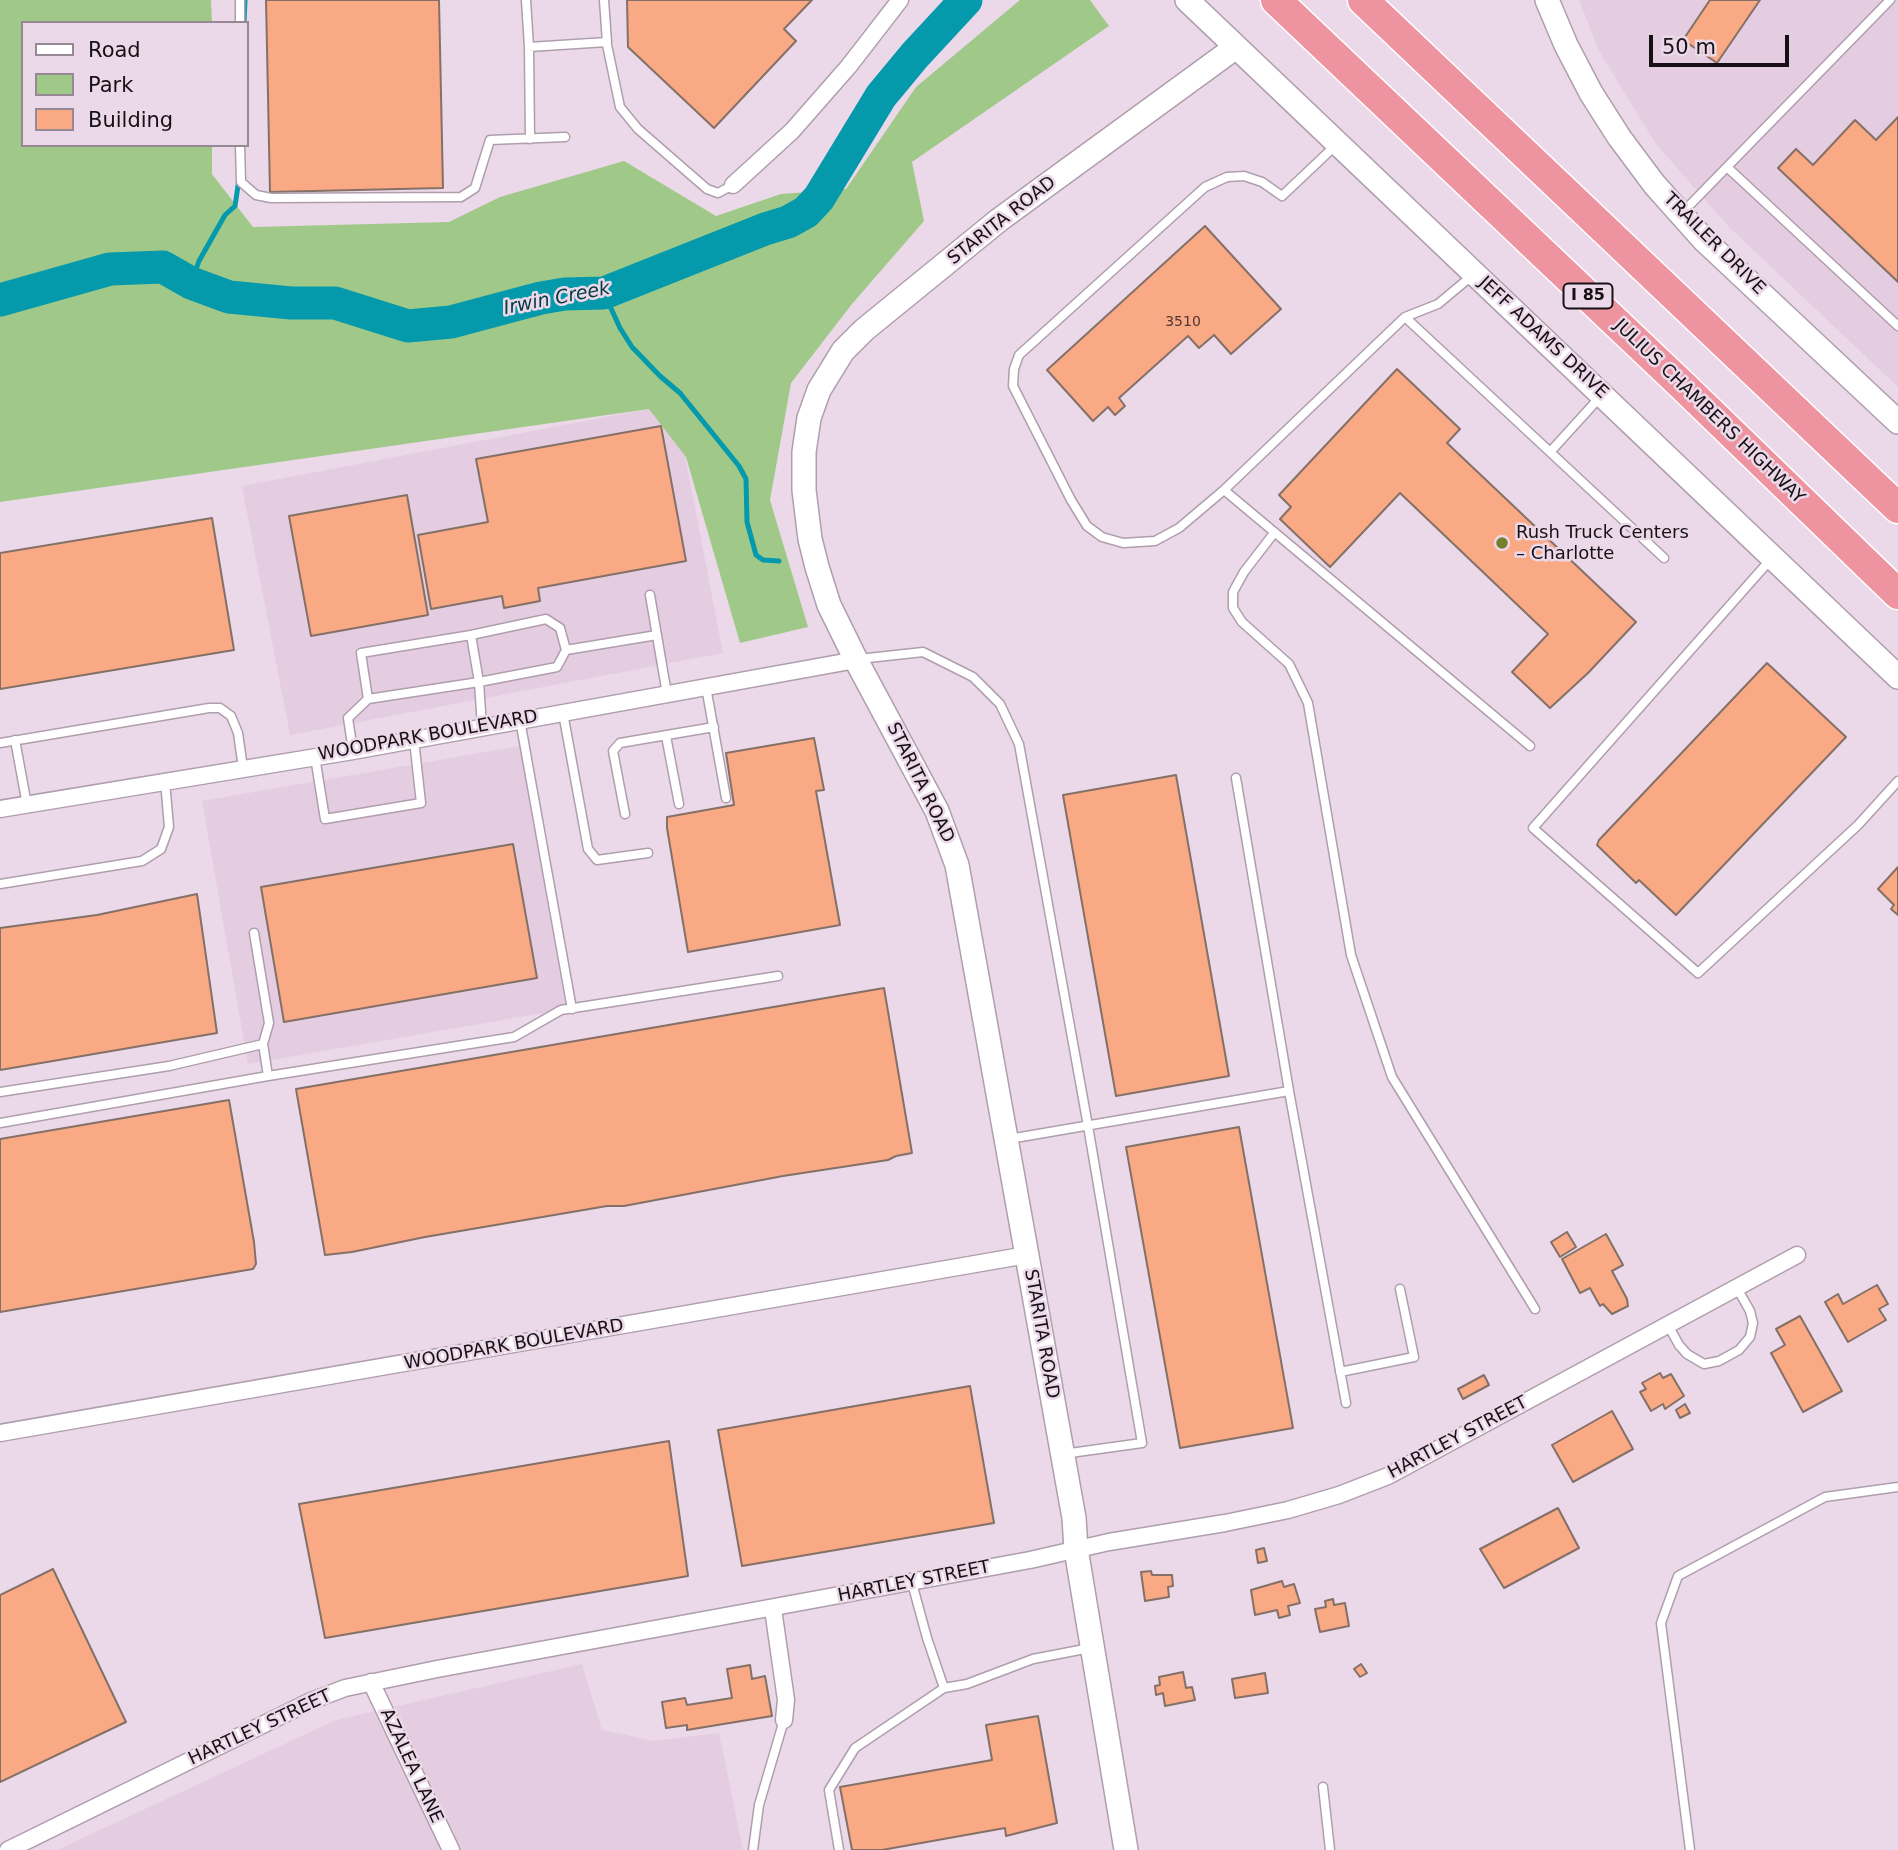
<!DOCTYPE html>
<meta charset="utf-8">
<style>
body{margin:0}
#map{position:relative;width:1898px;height:1850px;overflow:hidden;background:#ebd9e9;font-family:"DejaVu Sans",sans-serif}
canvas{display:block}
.legend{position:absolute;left:21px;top:21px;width:228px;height:126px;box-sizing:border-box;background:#ebd9e9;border:2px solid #968995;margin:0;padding:9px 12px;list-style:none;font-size:21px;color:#171116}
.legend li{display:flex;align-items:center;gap:14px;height:35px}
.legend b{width:35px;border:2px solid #968995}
.scale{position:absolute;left:1649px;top:35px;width:140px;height:32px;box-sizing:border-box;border:4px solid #171116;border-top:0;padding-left:9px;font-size:21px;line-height:24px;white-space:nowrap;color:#171116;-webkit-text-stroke:5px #ebd9e9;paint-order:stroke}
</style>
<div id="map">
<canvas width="1898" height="1850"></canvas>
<ul class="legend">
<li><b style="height:9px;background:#fff"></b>Road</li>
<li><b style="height:19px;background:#a0c989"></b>Park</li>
<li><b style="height:19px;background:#faa985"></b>Building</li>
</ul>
<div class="scale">50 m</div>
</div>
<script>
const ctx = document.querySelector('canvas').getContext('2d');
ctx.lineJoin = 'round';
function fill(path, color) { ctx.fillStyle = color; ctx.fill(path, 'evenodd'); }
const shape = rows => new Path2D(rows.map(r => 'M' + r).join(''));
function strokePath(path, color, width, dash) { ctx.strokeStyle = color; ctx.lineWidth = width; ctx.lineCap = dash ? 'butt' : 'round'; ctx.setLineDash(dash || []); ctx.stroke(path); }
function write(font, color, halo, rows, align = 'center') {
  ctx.font = font + ' "DejaVu Sans",sans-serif'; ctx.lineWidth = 5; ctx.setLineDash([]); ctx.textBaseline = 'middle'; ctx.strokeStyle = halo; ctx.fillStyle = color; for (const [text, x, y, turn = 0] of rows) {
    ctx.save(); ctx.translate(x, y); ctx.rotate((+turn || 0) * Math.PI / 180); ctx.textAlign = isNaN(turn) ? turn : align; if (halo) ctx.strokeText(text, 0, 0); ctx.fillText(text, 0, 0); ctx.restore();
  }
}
fill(shape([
 [1579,0,1898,0,1898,387,1728,226,1656,144,1599,51],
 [675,404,723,653,290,735,242,486],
 [520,746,566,1009,248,1064,202,801],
 [582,1664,602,1730,654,1741,719,1733,743,1850,57,1850,336,1720]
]), '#e4cce1');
fill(shape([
 [0,0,211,0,212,23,23,23,23,145,212,145,212,174,253,227,449,222,500,197,624,161,716,216,781,194,846,189,916,87,1020,0,1090,0,1109,26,912,162,924,221,852,304,791,383,770,500,808,627,740,643,686,457,649,409,0,502]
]), '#a0c989');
strokePath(shape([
 [244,23,245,0],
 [191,283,199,261,225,215,235,206,239,179],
 [604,293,620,328,632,347,660,376,680,393,739,466,746,479,747,522,756,555,763,560,779,561]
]), '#0599ac', 5);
strokePath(shape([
 [0,300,110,269,163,267,191,283,229,297,291,303,335,303,408,326,451,322,541,298,565,294,604,293,765,229,788,222,806,212,819,198,881,96,915,55,966,0]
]), '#0599ac', 33);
const building = shape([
 [266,0,439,0,443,188,270,192,266,0],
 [627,0,812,0,784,29,796,41,714,128,628,47,627,0],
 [1710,0,1760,0,1717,63,1683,40,1710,0],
 [1898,117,1898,282,1778,168,1796,149,1813,165,1855,120,1876,140,1898,117],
 [1205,226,1281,309,1231,354,1214,335,1199,348,1188,336,1119,398,1125,406,1115,415,1108,407,1093,421,1047,370,1205,226],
 [1397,369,1460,429,1447,443,1636,622,1588,673,1550,708,1512,672,1548,634,1400,493,1330,567,1280,519,1291,507,1279,495,1397,369],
 [661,426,686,561,538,588,540,601,504,608,502,596,431,609,418,535,488,522,476,459,661,426],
 [407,495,428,615,311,636,289,516,407,495],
 [212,518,234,650,0,689,0,553,212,518],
 [1767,663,1846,737,1676,915,1639,880,1636,883,1597,845,1599,840,1767,663],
 [814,738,824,790,816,791,840,925,688,952,667,828,667,817,734,805,726,753,814,738],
 [1176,775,1229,1076,1116,1096,1063,795,1176,775],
 [513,844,537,978,284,1022,261,887,513,844],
 [1898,867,1898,915,1891,909,1894,905,1878,889,1898,867],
 [197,894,217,1033,0,1070,0,928,97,915,197,894],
 [884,988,912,1153,896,1156,888,1160,783,1176,624,1206,607,1206,425,1237,352,1252,325,1255,296,1089,884,988],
 [229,1100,254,1242,256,1264,253,1269,0,1312,0,1139,229,1100],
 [1239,1127,1293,1428,1180,1448,1126,1147,1239,1127],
 [1567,1232,1576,1247,1560,1257,1551,1242,1567,1232],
 [1606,1234,1623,1265,1612,1271,1627,1299,1628,1306,1612,1314,1603,1304,1600,1306,1590,1288,1580,1293,1562,1259,1606,1234],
 [1877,1285,1888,1304,1879,1309,1886,1320,1848,1342,1825,1302,1838,1294,1843,1304,1877,1285],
 [1800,1316,1842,1391,1803,1412,1771,1353,1785,1345,1776,1329,1800,1316],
 [1660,1373,1663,1378,1671,1374,1684,1396,1665,1409,1663,1404,1651,1411,1640,1392,1646,1389,1642,1383,1660,1373],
 [1484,1375,1489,1385,1463,1399,1458,1389,1484,1375],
 [970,1386,994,1523,742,1566,718,1430,970,1386],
 [1685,1404,1690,1413,1680,1418,1676,1410,1685,1404],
 [1612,1411,1633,1449,1573,1482,1552,1445,1612,1411],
 [669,1441,688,1576,325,1638,299,1504,669,1441],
 [1558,1508,1579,1548,1504,1588,1480,1549,1558,1508],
 [1264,1548,1267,1561,1258,1563,1256,1550,1264,1548],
 [53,1569,126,1722,0,1782,0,1595,53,1569],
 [1151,1571,1152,1575,1172,1575,1173,1586,1168,1587,1169,1597,1145,1601,1141,1572,1151,1571],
 [1282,1581,1284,1587,1294,1584,1300,1603,1288,1606,1290,1615,1279,1618,1277,1610,1255,1615,1251,1590,1282,1581],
 [1333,1599,1334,1605,1345,1603,1349,1626,1320,1632,1315,1609,1326,1607,1325,1601,1333,1599],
 [1361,1664,1367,1673,1360,1677,1354,1669,1361,1664],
 [750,1665,752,1679,765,1676,772,1716,687,1730,687,1725,666,1728,662,1702,685,1698,687,1705,732,1698,727,1669,750,1665],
 [1183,1672,1186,1688,1192,1687,1195,1700,1165,1706,1163,1693,1156,1695,1155,1686,1160,1685,1159,1677,1183,1672],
 [1265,1673,1268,1693,1235,1698,1232,1679,1265,1673],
 [1038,1716,1057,1823,1006,1836,1005,1828,882,1850,852,1850,840,1787,992,1760,986,1725,1038,1716]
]);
fill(building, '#faa985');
strokePath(building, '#847067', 2);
const lane = shape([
 [240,0,240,23],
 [526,0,529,47],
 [606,40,620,107,638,129,707,189,718,193,733,185],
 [530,139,529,47,607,42,604,0],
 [240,145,241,182,256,195,271,198,461,197,475,188,490,140,565,137],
 [1727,167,1898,326],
 [1682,213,1890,0],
 [1474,274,1438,304,1405,317,1224,490,1530,746],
 [1405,317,1664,558],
 [1551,451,1601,396],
 [1224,490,1179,528,1155,541,1123,543,1102,537,1087,526,1071,500,1013,386,1014,369,1019,355,1205,187,1227,177,1244,176,1262,182,1282,196,1336,145],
 [1274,533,1244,572,1233,592,1233,608,1242,622,1289,664,1308,703,1351,955,1392,1077,1535,1309],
 [1771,559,1533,828,1698,973,1858,825,1898,781],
 [650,595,667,694],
 [566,650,657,635],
 [859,659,923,652,973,677,1000,704,1019,744,1088,1126,1142,1443,1063,1454],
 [706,687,726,798],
 [368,699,361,653,471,635,479,682,557,667,566,650,560,628,546,619,471,635],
 [563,713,588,849,597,860,648,853],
 [520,720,572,1009],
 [666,736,679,804],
 [15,740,27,805],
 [0,743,209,708,220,708,231,716,238,733,243,768],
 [353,751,348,718,368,699,479,682,482,727],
 [315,757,325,819,421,803,414,740],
 [1236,778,1289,1091],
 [625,814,613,751,620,743,714,727],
 [0,884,142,861,161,849,169,827,165,781],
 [254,933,269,1023,263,1044,268,1076],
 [0,1092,169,1066,263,1044],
 [0,1123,268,1076,514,1037,561,1010,778,976],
 [1009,1139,1289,1091,1346,1403],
 [1668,1325,1679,1345,1687,1354,1704,1364,1719,1361,1739,1350,1750,1337,1753,1323,1750,1311,1737,1288],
 [1340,1372,1414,1357,1400,1289],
 [912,1583,927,1638,944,1688,967,1684,1033,1659,1090,1648],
 [1323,1787,1330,1850],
 [753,1850,759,1805,784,1720],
 [839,1850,829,1790,855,1748,944,1688],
 [1690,1850,1661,1623,1678,1576,1825,1497,1898,1487]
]);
const street = shape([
 [733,185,792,131,849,66,900,0],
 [0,809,353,751,856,660],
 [0,1433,1027,1255],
 [773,1609,786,1700,784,1720],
 [371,1682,451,1850],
 [8,1850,311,1701,345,1688,437,1669,1030,1560,1109,1542,1225,1523,1288,1510,1339,1495,1388,1476,1797,1255]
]);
const secondary = shape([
 [1187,0,1898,677],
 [1547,0,1566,45,1591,93,1619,137,1654,184,1704,240,1898,422],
 [1126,1850,1076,1549,1074,1518,957,865,937,811,856,660,829,605,817,567,810,539,804,490,804,452,809,418,819,390,843,351,864,330,999,220,1236,47]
]);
const highway = shape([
 [1276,0,1683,386,1898,594],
 [1363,0,1898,508]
]);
strokePath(lane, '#af9ead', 11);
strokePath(street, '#af9ead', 19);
strokePath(secondary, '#af9ead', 26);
strokePath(highway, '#fff', 33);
strokePath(lane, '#fff', 8);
strokePath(street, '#fff', 16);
strokePath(secondary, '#fff', 23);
strokePath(highway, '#ee94a1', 30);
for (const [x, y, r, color] of [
 [1502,543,7,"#76802c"]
]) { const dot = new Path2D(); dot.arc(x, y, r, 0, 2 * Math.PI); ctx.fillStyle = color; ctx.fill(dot); strokePath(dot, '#ebd9e9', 2.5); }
write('14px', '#503732', null, [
 ["3510",1183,322]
]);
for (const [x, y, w] of [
 [1588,296,49]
]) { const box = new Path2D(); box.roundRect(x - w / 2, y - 12.5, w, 25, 5); ctx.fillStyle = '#ebd9e9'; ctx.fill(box); strokePath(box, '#171116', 2); }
write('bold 16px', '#171116', null, [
 ["I 85",1588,296]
]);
write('18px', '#171116', '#ebd9e9', [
 ["STARITA ROAD",1002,221,-38],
 ["TRAILER DRIVE",1714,244,45],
 ["JEFF ADAMS DRIVE",1543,338,43],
 ["JULIUS CHAMBERS HIGHWAY",1709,412,44],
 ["WOODPARK BOULEVARD",428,736,-10],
 ["STARITA ROAD",920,783,64],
 ["STARITA ROAD",1041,1334,80],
 ["WOODPARK BOULEVARD",514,1345,-10],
 ["HARTLEY STREET",1458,1438,-28],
 ["HARTLEY STREET",914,1582,-11],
 ["HARTLEY STREET",260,1728,-25],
 ["AZALEA LANE",411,1766,65]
]);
write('18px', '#171116', '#ebd9e9', [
 ["Rush Truck Centers",1516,533],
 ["– Charlotte",1516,554]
], 'left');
write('italic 19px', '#003a42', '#ebd9e9', [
 ["Irwin Creek",557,299,-11]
]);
</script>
